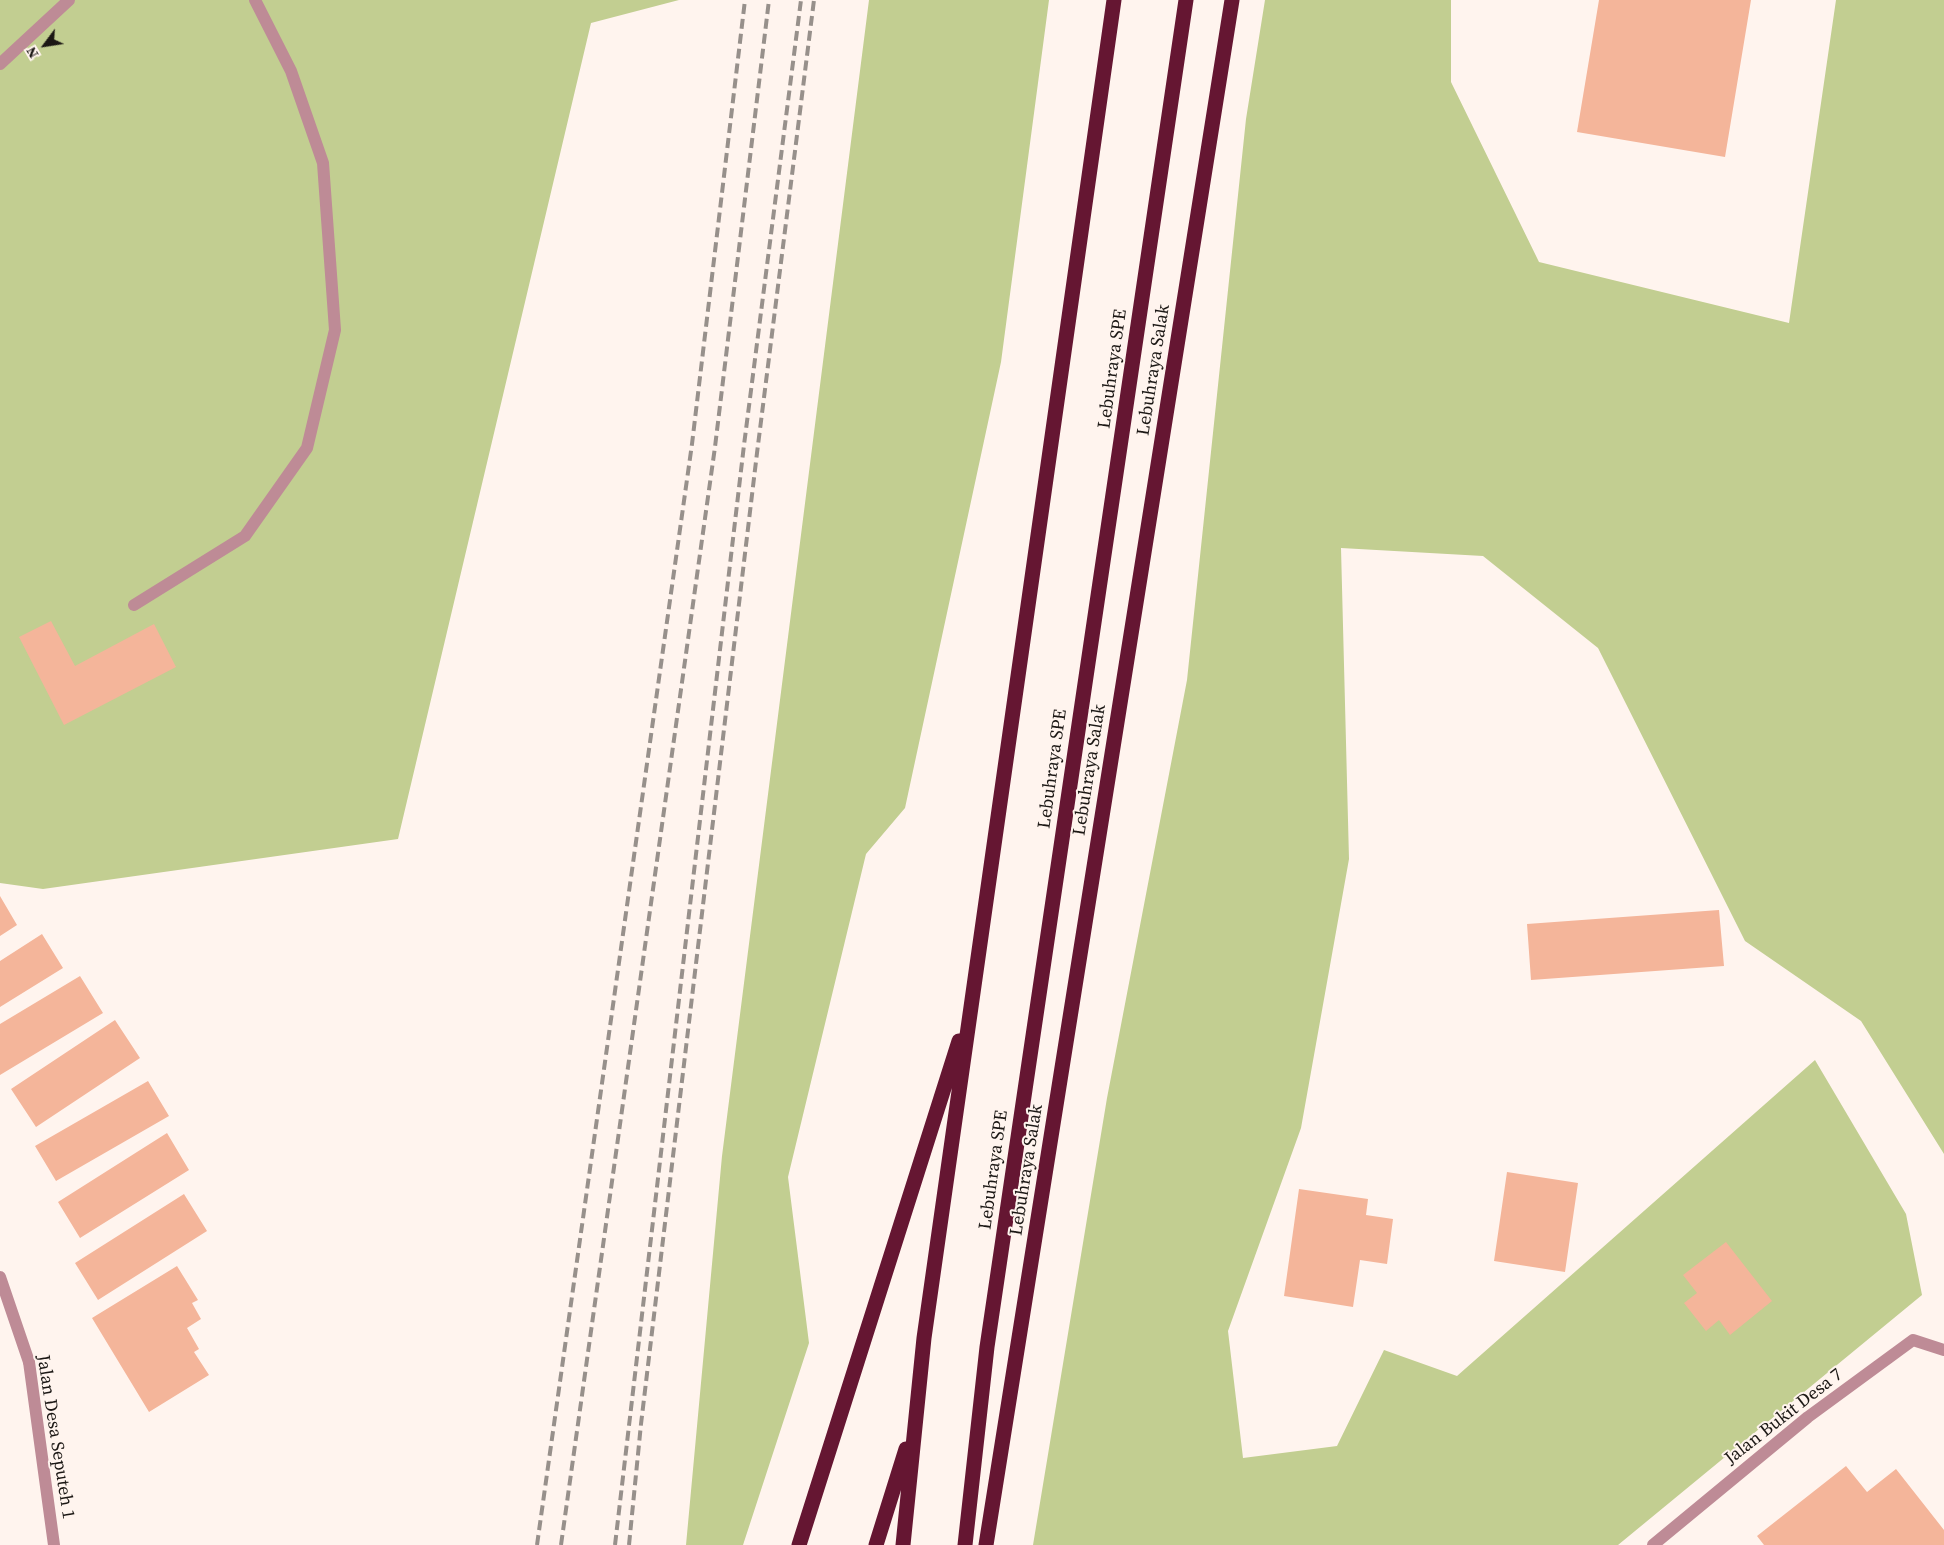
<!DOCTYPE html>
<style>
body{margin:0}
#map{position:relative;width:1944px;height:1545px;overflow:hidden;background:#fff4ee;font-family:"Source Serif 4",serif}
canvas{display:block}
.north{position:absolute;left:20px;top:20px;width:50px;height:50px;-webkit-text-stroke:4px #fff4ee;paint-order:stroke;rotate:239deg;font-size:14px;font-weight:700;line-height:20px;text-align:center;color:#1b1714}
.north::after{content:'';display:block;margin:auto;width:18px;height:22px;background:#1b1714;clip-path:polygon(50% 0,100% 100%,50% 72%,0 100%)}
</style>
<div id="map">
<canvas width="1944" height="1545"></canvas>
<div class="north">N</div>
</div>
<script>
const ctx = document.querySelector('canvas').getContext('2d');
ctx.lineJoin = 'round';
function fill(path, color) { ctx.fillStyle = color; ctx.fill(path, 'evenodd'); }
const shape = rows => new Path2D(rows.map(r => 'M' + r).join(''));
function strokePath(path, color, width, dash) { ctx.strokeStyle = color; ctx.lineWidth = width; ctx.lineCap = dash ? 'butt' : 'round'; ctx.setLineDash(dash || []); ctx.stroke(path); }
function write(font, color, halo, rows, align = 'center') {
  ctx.font = font + ' "Source Serif 4",serif'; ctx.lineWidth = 4; ctx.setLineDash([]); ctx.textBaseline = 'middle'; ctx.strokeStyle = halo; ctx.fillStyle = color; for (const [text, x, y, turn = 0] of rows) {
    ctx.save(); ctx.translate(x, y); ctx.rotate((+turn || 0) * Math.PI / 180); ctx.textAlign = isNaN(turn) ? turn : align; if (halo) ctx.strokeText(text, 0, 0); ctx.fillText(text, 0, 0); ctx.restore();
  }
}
fill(shape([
 [0,0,679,0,591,23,398,839,43,889,0,883],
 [869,0,1049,0,1001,362,905,808,866,854,788,1177,809,1343,743,1545,686,1545,722,1156],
 [1265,0,1451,0,1451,82,1539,262,1789,323,1836,0,1944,0,1944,1154,1861,1021,1745,941,1598,648,1483,556,1341,548,1349,859,1301,1128,1228,1331,1243,1458,1337,1446,1384,1350,1457,1376,1815,1060,1906,1214,1922,1295,1618,1545,1033,1545,1107,1098,1187,680,1246,119]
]), '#c2ce91');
fill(shape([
 [1599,0,1751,0,1725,157,1577,132],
 [51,621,75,666,154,624,176,667,64,725,19,637],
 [0,896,17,925,0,936],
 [1719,910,1724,966,1531,980,1527,924],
 [42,934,63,968,0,1007,0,961],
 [80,976,103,1013,0,1075,0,1024],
 [115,1020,140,1058,36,1127,11,1089],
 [148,1081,169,1116,56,1181,35,1146],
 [167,1133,189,1170,80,1238,58,1202],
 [1507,1172,1578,1183,1565,1272,1494,1261],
 [1299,1189,1368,1199,1366,1215,1393,1219,1387,1264,1360,1260,1353,1307,1284,1296],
 [184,1194,207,1231,98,1300,75,1263],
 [1726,1242,1772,1301,1730,1335,1719,1320,1706,1331,1684,1303,1697,1293,1683,1275],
 [177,1266,198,1300,192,1303,201,1319,187,1328,199,1349,194,1352,209,1375,149,1412,92,1318],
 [1846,1466,1867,1492,1896,1469,1944,1530,1944,1545,1764,1545,1757,1536]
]), '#f4b59a');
strokePath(shape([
 [0,64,69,0],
 [134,605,245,536,307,448,335,330,323,163,291,71,255,0],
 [0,1277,29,1362]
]), '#be8b96', 12);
strokePath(shape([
 [29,1362,54,1545],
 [1653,1545,1808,1417,1913,1340,1944,1350]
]), '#be8b96', 12);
strokePath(shape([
 [799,1545,959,1041],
 [876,1545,906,1449],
 [903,1545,924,1338,1114,0],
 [965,1545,987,1347,1186,0],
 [986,1545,1232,0]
]), '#651632', 15);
strokePath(shape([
 [537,1545,692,444,745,0],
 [561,1545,715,447,769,0],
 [615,1545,744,445,801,0],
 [629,1545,641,1424,757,453,814,0]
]), '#97908b', 4, [10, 5]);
write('18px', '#1b1714', '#fff4ee', [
 ["Lebuhraya SPE",1113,369,-82],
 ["Lebuhraya Salak",1154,370,-81],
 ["Lebuhraya SPE",1053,769,-82],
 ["Lebuhraya Salak",1090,770,-81],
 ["Lebuhraya SPE",994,1170,-82],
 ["Lebuhraya Salak",1027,1170,-81],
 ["Jalan Bukit Desa 7",1784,1417,-38],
 ["Jalan Desa Seputeh 1",55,1437,81]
]);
</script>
